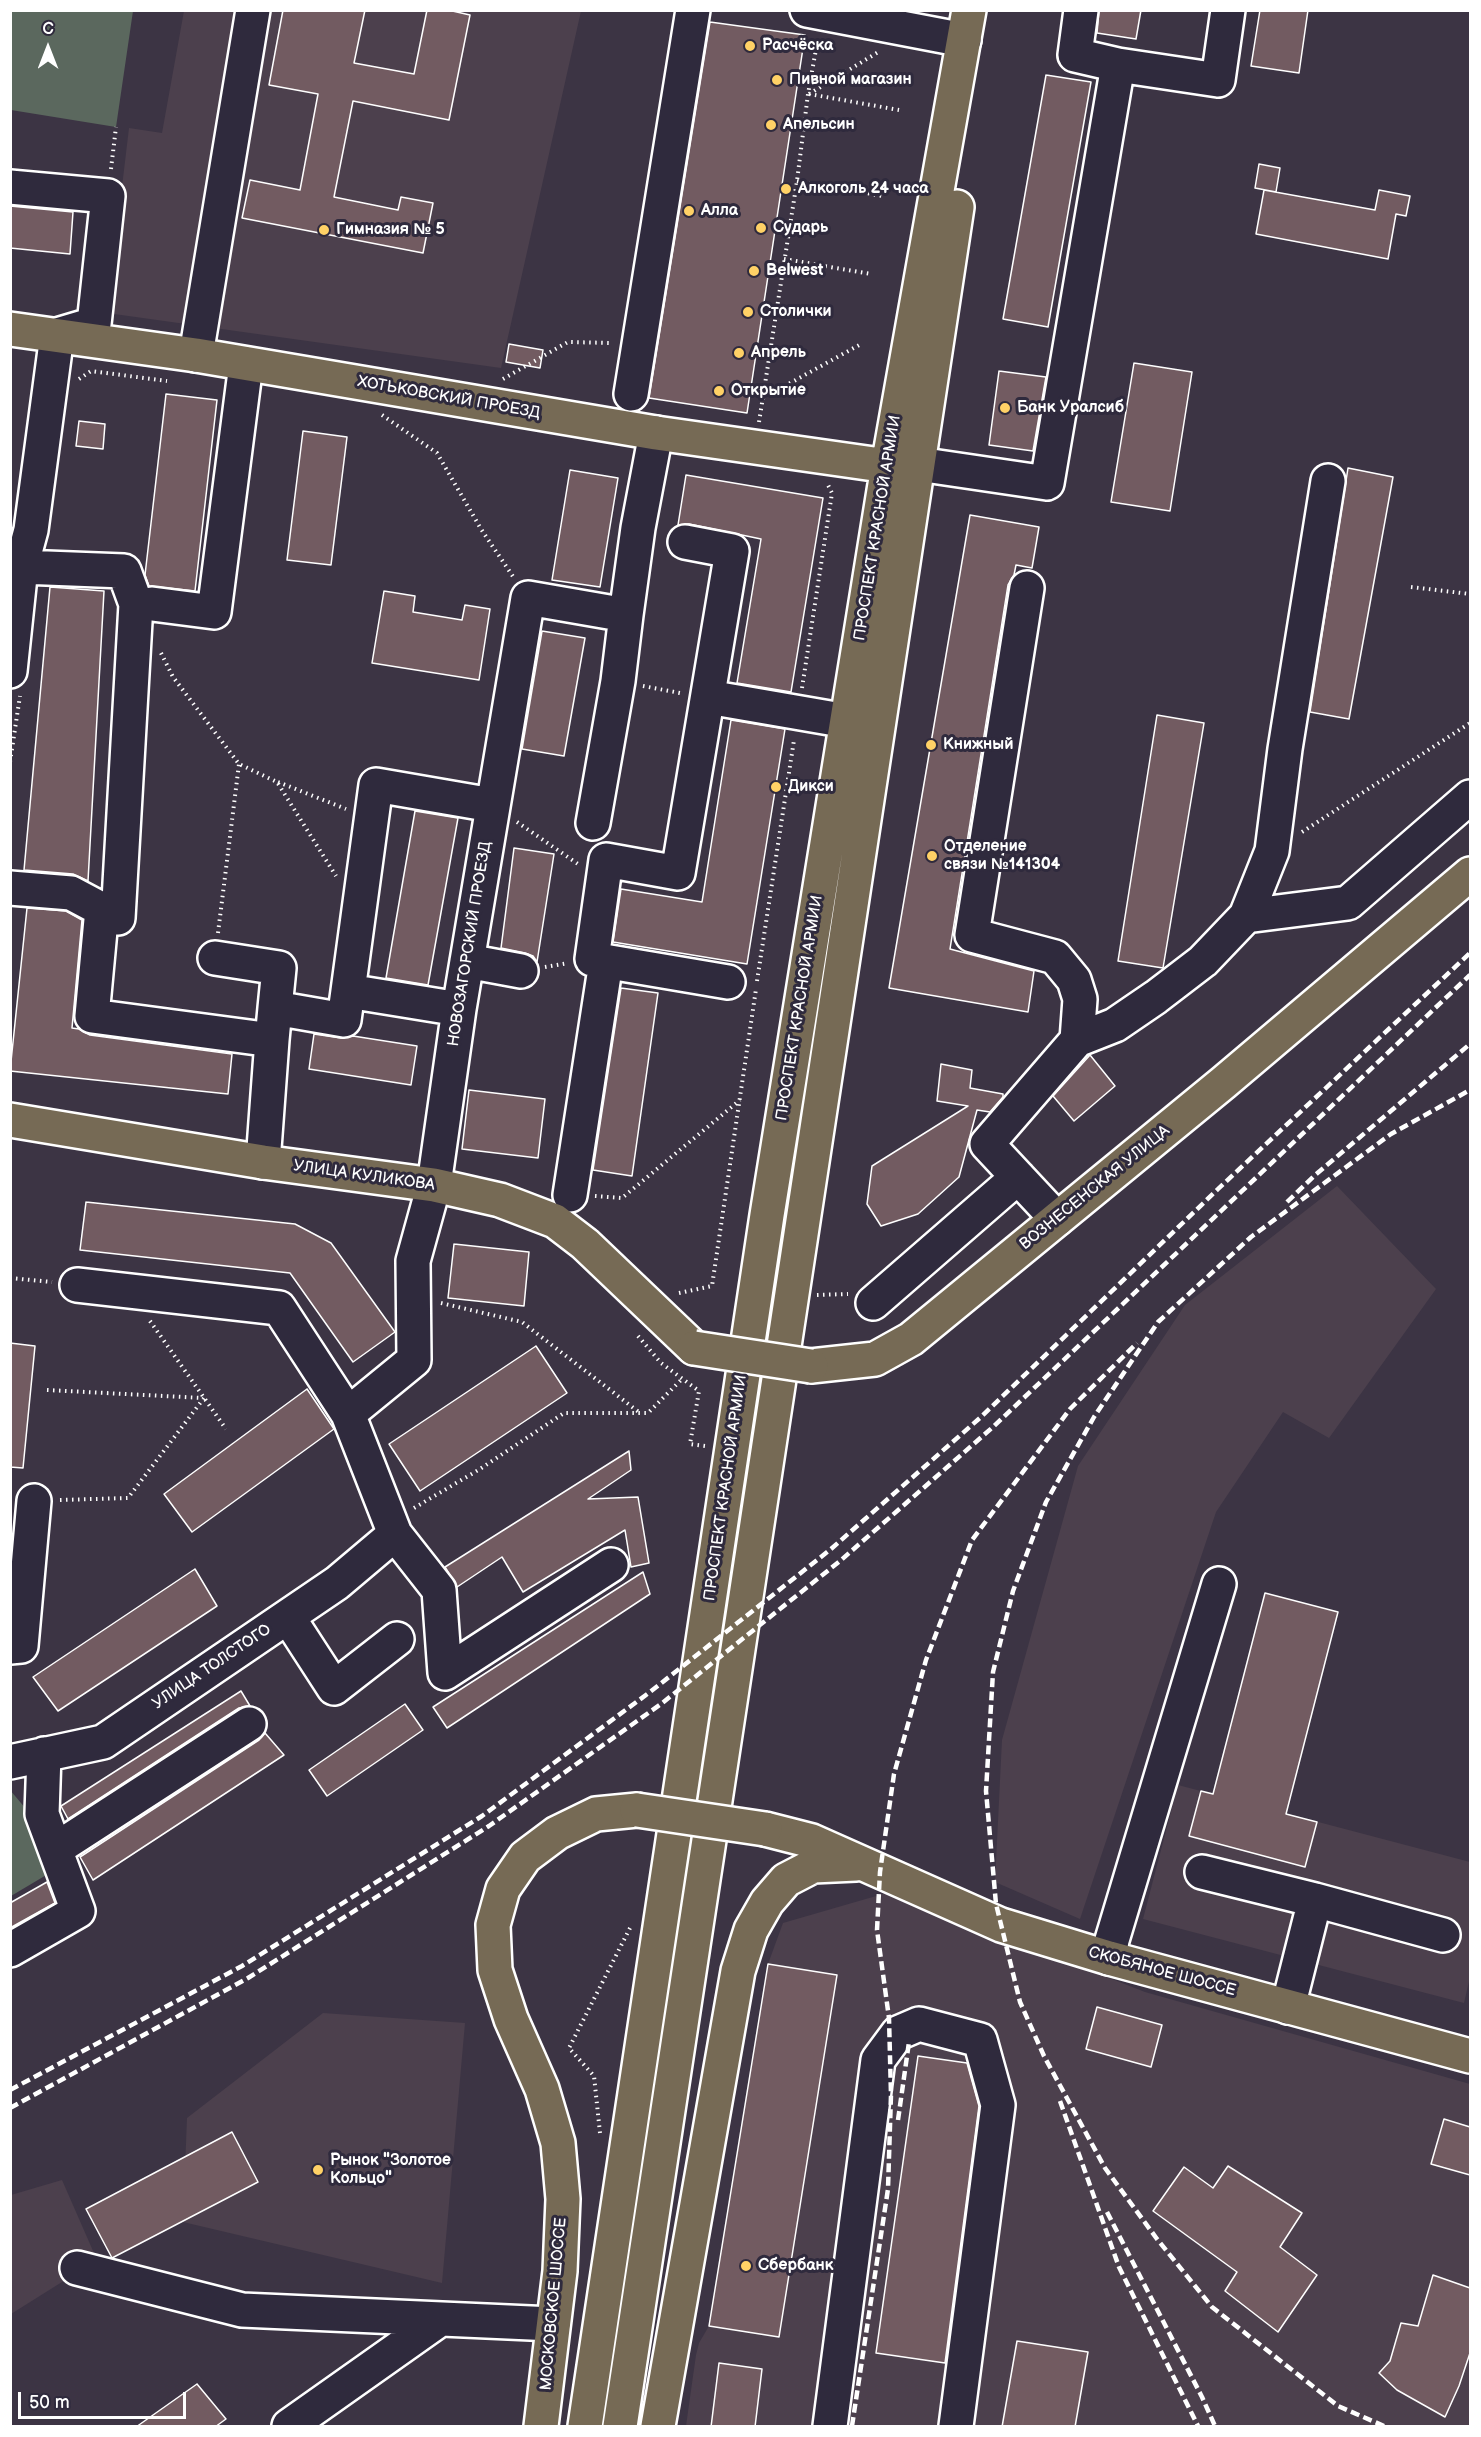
<!DOCTYPE html>
<meta charset="utf-8">
<style>
body{margin:0}
#map{position:relative;width:1481px;height:2437px;overflow:hidden;background:#3c3444;font-family:"Balsamiq Sans",sans-serif}
canvas{display:block}
.frame{position:absolute;inset:0;border:12px solid #fff;pointer-events:none}
.north{position:absolute;left:18px;top:18px;width:60px;height:60px;-webkit-text-stroke:4px #2f2a3d;paint-order:stroke;rotate:0deg;font-size:16px;font-weight:700;line-height:24px;text-align:center;color:#fff}
.north::after{content:'';display:block;margin:auto;width:21px;height:27px;background:#fff;clip-path:polygon(50% 0,100% 100%,50% 72%,0 100%)}
.scale{position:absolute;left:18px;top:2392px;width:168px;height:27px;box-sizing:border-box;border:3px solid #fff;border-top:0;padding-left:8px;font-size:18px;line-height:21px;white-space:nowrap;color:#fff;-webkit-text-stroke:4px #2f2a3d;paint-order:stroke}
</style>
<div id="map">
<canvas width="1481" height="2437"></canvas>
<div class="frame"></div>
<div class="north">С</div>
<div class="scale">50 m</div>
</div>
<script>
const ctx = document.querySelector('canvas').getContext('2d');
ctx.lineJoin = 'round';
function fill(path, color) { ctx.fillStyle = color; ctx.fill(path, 'evenodd'); }
const shape = rows => new Path2D(rows.map(r => 'M' + r).join(''));
function strokePath(path, color, width, dash) { ctx.strokeStyle = color; ctx.lineWidth = width; ctx.lineCap = dash ? 'butt' : 'round'; ctx.setLineDash(dash || []); ctx.stroke(path); }
function write(font, color, halo, rows, align = 'center') {
  ctx.font = font + ' "Balsamiq Sans",sans-serif'; ctx.lineWidth = 6; ctx.setLineDash([]); ctx.textBaseline = 'middle'; ctx.strokeStyle = halo; ctx.fillStyle = color; for (const [text, x, y, turn = 0] of rows) {
    ctx.save(); ctx.translate(x, y); ctx.rotate((+turn || 0) * Math.PI / 180); ctx.textAlign = isNaN(turn) ? turn : align; if (halo) ctx.strokeText(text, 0, 0); ctx.fillText(text, 0, 0); ctx.restore();
  }
}
fill(shape([
 [184,11,581,11,501,368,107,313,129,128,162,133],
 [1337,1186,1436,1289,1329,1438,1283,1412,1216,1512,1080,1919,995,1882,1002,1740,1078,1466,1185,1305],
 [1178,1785,1470,1862,1470,1977,1464,2003,1143,1919],
 [890,1892,1145,1992,1470,2084,1470,2426,686,2426,696,2355,699,2343,709,2326,768,1964,783,1923],
 [323,2013,465,2023,442,2283,183,2222,187,2118],
 [62,2180,97,2260,11,2314,11,2195]
]), '#4c404d');
fill(shape([
 [10,11,133,11,116,127,11,110],
 [10,1790,48,1835,48,1874,11,1896]
]), '#5b685e');
const building = shape([
 [283,10,365,10,354,63,414,74,427,10,448,10,470,15,449,120,353,101,334,197,398,210,401,197,433,203,423,253,242,218,250,180,300,190,318,94,269,85,283,10],
 [1099,10,1141,10,1136,39,1097,33,1099,10],
 [1260,10,1308,10,1299,73,1251,66,1260,10],
 [710,22,805,35,747,413,649,398,710,22],
 [1046,75,1091,82,1048,327,1003,319,1046,75],
 [1259,164,1280,168,1276,192,1255,188,1259,164],
 [1264,190,1375,210,1379,190,1410,196,1406,216,1396,214,1388,259,1256,234,1264,190],
 [10,206,73,212,70,254,10,248,10,206],
 [509,344,543,350,540,368,506,362,509,344],
 [1134,363,1192,372,1170,511,1111,502,1134,363],
 [999,371,1046,377,1033,451,989,445,999,371],
 [166,394,217,400,195,591,149,586,145,575,166,394],
 [79,421,105,424,103,449,76,446,79,421],
 [303,431,347,437,331,565,287,560,303,431],
 [1348,468,1393,477,1349,719,1310,712,1348,468],
 [570,470,618,478,600,587,552,580,570,470],
 [686,475,823,498,791,692,737,683,761,539,689,524,678,525,686,475],
 [970,515,1039,527,1032,568,1016,565,1014,575,1008,585,950,949,1034,971,1028,1012,889,988,970,515],
 [50,587,104,591,88,881,73,874,24,870,50,587],
 [384,591,415,596,413,612,462,620,465,605,490,609,479,680,372,663,384,591],
 [542,631,585,638,564,756,522,749,542,631],
 [1157,715,1204,723,1163,968,1118,961,1157,715],
 [731,720,785,729,747,964,613,942,621,889,702,902,731,720],
 [415,811,458,818,428,985,386,978,415,811],
 [514,848,554,854,537,962,533,956,525,953,501,948,514,848],
 [27,908,66,911,82,920,72,1028,79,1029,90,1035,232,1054,228,1094,10,1071,27,908],
 [621,988,658,993,632,1176,593,1170,621,988],
 [314,1034,341,1038,353,1036,417,1046,411,1085,309,1069,314,1034],
 [1090,1055,1115,1086,1074,1121,1053,1096,1090,1055],
 [941,1064,972,1070,970,1088,1003,1094,1003,1097,990,1112,977,1110,959,1177,918,1214,881,1226,867,1204,872,1166,968,1106,937,1101,941,1064],
 [469,1090,545,1099,538,1158,462,1149,469,1090],
 [86,1202,295,1224,331,1243,395,1332,353,1362,290,1273,80,1250,86,1202],
 [454,1244,529,1252,524,1306,448,1298,454,1244],
 [10,1343,35,1346,23,1468,10,1467,10,1343],
 [536,1346,567,1393,420,1491,389,1444,536,1346],
 [307,1389,334,1429,192,1532,164,1494,307,1389],
 [629,1451,631,1470,588,1499,638,1497,649,1563,631,1567,625,1530,523,1592,502,1557,457,1587,445,1567,629,1451],
 [195,1569,217,1606,58,1711,33,1677,195,1569],
 [643,1572,650,1594,447,1728,433,1707,643,1572],
 [1265,1593,1338,1612,1286,1814,1317,1822,1305,1867,1189,1836,1201,1791,1213,1794,1265,1593],
 [241,1691,250,1706,239,1708,68,1819,61,1806,241,1691],
 [405,1704,423,1730,327,1796,309,1770,405,1704],
 [265,1733,284,1755,93,1880,80,1857,259,1740,265,1733],
 [47,1882,55,1903,10,1928,10,1903,47,1882],
 [768,1964,837,1975,779,2337,709,2326,768,1964],
 [1097,2007,1162,2025,1151,2067,1086,2049,1097,2007],
 [918,2056,967,2063,979,2106,945,2363,876,2353,918,2056],
 [1444,2119,1470,2127,1470,2175,1431,2164,1444,2119],
 [232,2132,258,2182,112,2258,86,2209,232,2132],
 [1228,2166,1302,2213,1280,2247,1317,2275,1278,2332,1225,2291,1237,2272,1153,2211,1184,2167,1213,2188,1228,2166],
 [1433,2275,1470,2288,1470,2353,1459,2386,1445,2417,1397,2390,1379,2373,1390,2361,1401,2323,1418,2326,1433,2275],
 [1017,2341,1088,2352,1075,2427,1002,2427,1017,2341],
 [719,2363,762,2369,755,2427,711,2427,719,2363],
 [197,2384,226,2419,215,2427,136,2427,197,2384]
]);
fill(building, '#725b61');
strokePath(building, '#fff', 1.5);
const minor = shape([
 [807,10,964,40],
 [1081,10,1075,55,1118,65,1218,80,1228,10],
 [10,187,108,196,94,324,57,335,31,530,21,567,10,671],
 [196,355,253,10],
 [631,394,693,10],
 [918,464,1047,483,1118,65],
 [1328,481,1285,749,1272,851,1246,916,1348,903,1470,797],
 [685,542,732,551,678,873,606,860,592,959,728,982],
 [1027,588,972,935,1055,957,1074,980,1080,999,1077,1040,987,1144,1057,1219],
 [152,604,214,612,246,364],
 [708,697,847,721],
 [593,823,618,681,626,615],
 [10,888,71,893,118,918,136,604,124,571,21,567],
 [102,909,92,1016,272,1040,263,1162],
 [215,958,279,968,275,1008],
 [467,961,521,971],
 [459,1009,348,991,376,785,492,805],
 [272,1040,275,1008,344,1020,348,991],
 [1077,1040,1115,1025,1156,997,1203,961,1246,916],
 [570,1195,606,962],
 [77,1285,279,1308,348,1414],
 [873,1303,1018,1177],
 [611,1565,445,1673,439,1590,395,1534,348,1414,414,1360,413,1261,434,1185,459,1009,528,598,626,615,638,528,656,433],
 [288,1617,334,1688,397,1639],
 [10,1647,21,1646,34,1501],
 [10,1762,103,1742,337,1583,395,1534],
 [56,1849,249,1724],
 [1202,1872,1315,1900,1288,2007],
 [1315,1900,1443,1935],
 [10,1950,78,1911,42,1814,44,1754],
 [1109,1958,1112,1940,1219,1584],
 [77,2268,242,2310,553,2324],
 [289,2426,439,2320],
 [830,2426,878,2060,898,2033,919,2024,980,2040,998,2105,956,2426]
]);
const major = shape([
 [10,329,196,355,656,433,888,466],
 [10,1120,263,1162,434,1185,500,1200,555,1221,585,1244,694,1348],
 [811,1366,875,1359,911,1339,1223,1083,1470,874],
 [765,1829,812,1841,1001,1925,1109,1958,1470,2056],
 [541,2426,560,2271,563,2199,558,2143,542,2089,511,2019,495,1970,493,1925,503,1889,525,1857,557,1833,596,1814,637,1810],
 [585,2426,767,1215,888,466,969,10],
 [620,2426,957,207],
 [658,2426,738,1971,751,1930,767,1902,786,1880,813,1866,856,1864]
]);
strokePath(minor, '#fff', 38);
strokePath(major, '#fff', 38);
strokePath(shape([
 [809,94,880,51],
 [809,94,899,110],
 [111,169,116,127],
 [797,181,883,196],
 [784,259,871,274],
 [79,379,91,371,167,381],
 [503,379,568,342,612,343],
 [763,398,861,344],
 [382,415,437,453,481,529,514,578],
 [759,422,797,181,808,94,816,49,825,42],
 [1411,587,1470,594],
 [161,653,173,677,239,764,277,782,336,876],
 [643,686,680,693],
 [802,688,832,493,828,485],
 [10,762,20,696],
 [278,782,346,809],
 [517,822,578,864],
 [1302,832,1470,723],
 [218,933,239,764],
 [545,967,568,963],
 [757,981,794,740],
 [595,1196,622,1198,740,1100],
 [10,1278,52,1282],
 [679,1293,712,1286,756,989],
 [817,1295,848,1294],
 [441,1303,522,1322,640,1413],
 [150,1321,226,1429],
 [638,1336,661,1363,699,1391,690,1444,705,1446],
 [47,1390,203,1398],
 [60,1500,128,1498,204,1398],
 [414,1508,480,1469,564,1413,648,1413,682,1379],
 [600,2133,594,2076,569,2048,630,1928]
]), '#fff', 4, [1.5, 4.5]);
strokePath(minor, '#2f2a3d', 33);
strokePath(major, '#766a55', 33);
strokePath(shape([
 [1287,1202,1314,1176,1470,1044],
 [10,2090,242,1966,482,1816,650,1692,831,1549,981,1417,1218,1189,1470,953],
 [1060,2101,1119,2267,1198,2426],
 [10,2108,248,1978,489,1826,661,1704,840,1561,993,1427,1470,975],
 [898,2120,909,2042],
 [1107,2212,1202,2397,1215,2426],
 [852,2426,888,2189,891,2095,889,2018,877,1930,880,1872,894,1774,926,1660,972,1540,1070,1409,1137,1343],
 [1384,2426,1338,2406,1212,2307,1157,2239,1105,2168,1044,2056,1020,2002,996,1904,986,1791,993,1672,1013,1591,1046,1502,1094,1417,1158,1322,1251,1237,1391,1134,1470,1090]
]), '#fff', 4.5, [9, 4.5]);
const majorBridge = shape([
 [694,1348,811,1366],
 [637,1810,765,1829]
]);
strokePath(majorBridge, '#fff', 38, []);
strokePath(majorBridge, '#766a55', 33);
for (const [x, y, r, color] of [
 [750,46,6,"#ffd166"],
 [777,80,6,"#ffd166"],
 [771,125,6,"#ffd166"],
 [786,189,6,"#ffd166"],
 [689,211,6,"#ffd166"],
 [761,228,6,"#ffd166"],
 [324,230,6,"#ffd166"],
 [754,271,6,"#ffd166"],
 [748,312,6,"#ffd166"],
 [739,353,6,"#ffd166"],
 [719,391,6,"#ffd166"],
 [1005,408,6,"#ffd166"],
 [931,745,6,"#ffd166"],
 [776,787,6,"#ffd166"],
 [932,856,6,"#ffd166"],
 [318,2170,6,"#ffd166"],
 [746,2266,6,"#ffd166"]
]) { const dot = new Path2D(); dot.arc(x, y, r, 0, 2 * Math.PI); ctx.fillStyle = color; ctx.fill(dot); strokePath(dot, '#2f2a3d', 2); }
write('bold 16px', '#fff', '#2f2a3d', [
 ["Расчёска",762,46],
 ["Пивной магазин",789,80],
 ["Апельсин",783,125],
 ["Алкоголь 24 часа",798,189],
 ["Алла",701,211],
 ["Сударь",773,228],
 ["Гимназия № 5",336,230],
 ["Belwest",766,271],
 ["Столички",760,312],
 ["Апрель",751,353],
 ["Открытие",731,391],
 ["Банк Уралсиб",1017,408],
 ["Книжный",943,745],
 ["Дикси",788,787],
 ["Отделение",944,847],
 ["связи №141304",944,865],
 ["Рынок \"Золотое",330,2161],
 ["Кольцо\"",330,2179],
 ["Сбербанк",758,2266]
], 'left');
write('16px', '#fff', '#2f2a3d', [
 ["ХОТЬКОВСКИЙ ПРОЕЗД",449,398,10],
 ["ПРОСПЕКТ КРАСНОЙ АРМИИ",878,528,-81],
 ["НОВОЗАГОРСКИЙ ПРОЕЗД",470,944,-81],
 ["ПРОСПЕКТ КРАСНОЙ АРМИИ",800,1008,-81],
 ["УЛИЦА КУЛИКОВА",364,1176,8],
 ["ВОЗНЕСЕНСКАЯ УЛИЦА",1095,1188,-39],
 ["ПРОСПЕКТ КРАСНОЙ АРМИИ",726,1488,-82],
 ["УЛИЦА ТОЛСТОГО",212,1667,-34],
 ["СКОБЯНОЕ ШОССЕ",1162,1972,15],
 ["МОСКОВСКОЕ ШОССЕ",554,2304,-85]
]);
</script>
